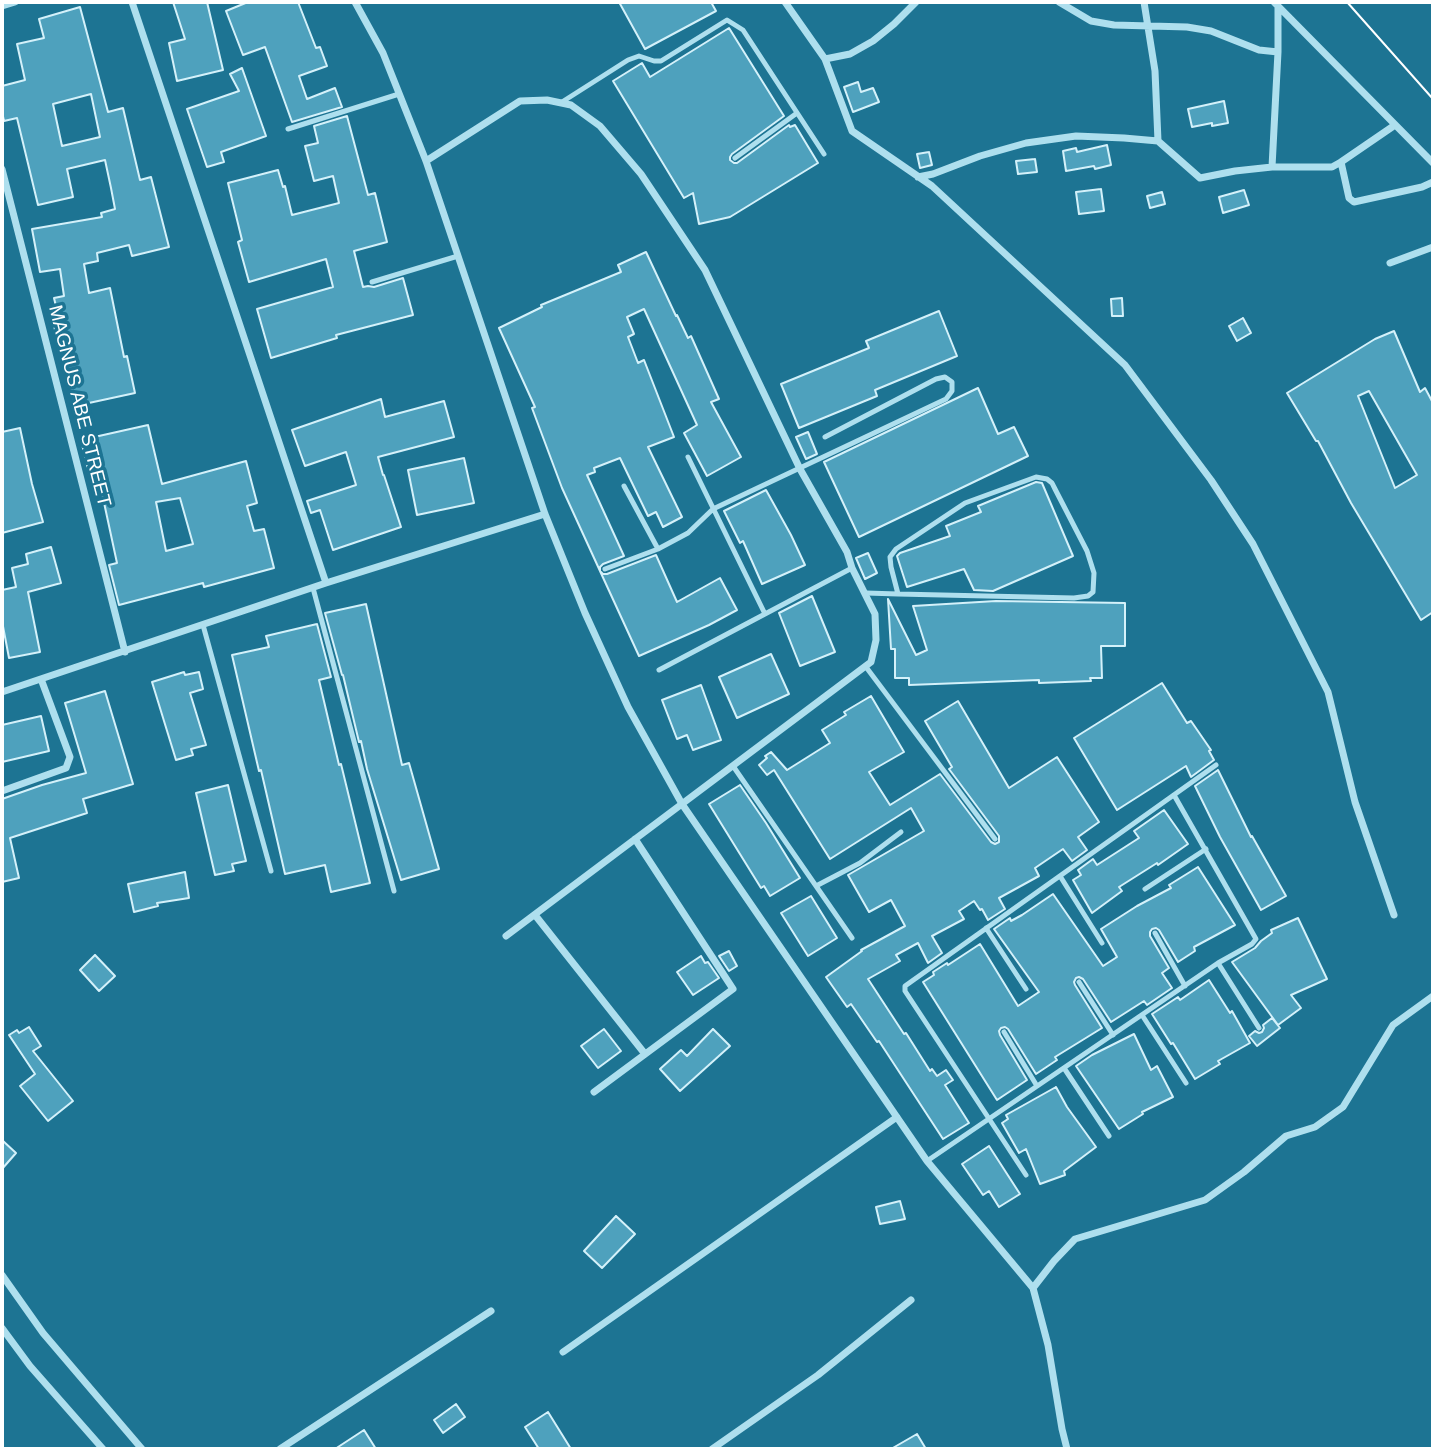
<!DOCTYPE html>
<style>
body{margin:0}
#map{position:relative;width:1435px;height:1451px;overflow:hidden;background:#1d7493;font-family:Helvetica,sans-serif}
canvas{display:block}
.frame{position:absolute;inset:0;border:4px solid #fff;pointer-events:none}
</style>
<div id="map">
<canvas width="1435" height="1451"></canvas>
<div class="frame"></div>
</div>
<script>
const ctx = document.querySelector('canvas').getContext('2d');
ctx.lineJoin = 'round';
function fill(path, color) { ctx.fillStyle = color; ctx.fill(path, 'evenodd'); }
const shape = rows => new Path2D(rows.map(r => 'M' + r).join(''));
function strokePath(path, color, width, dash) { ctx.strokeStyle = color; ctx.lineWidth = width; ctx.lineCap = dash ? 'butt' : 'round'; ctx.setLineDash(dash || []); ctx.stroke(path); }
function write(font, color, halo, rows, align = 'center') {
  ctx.font = font + ' Helvetica,sans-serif'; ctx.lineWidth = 7; ctx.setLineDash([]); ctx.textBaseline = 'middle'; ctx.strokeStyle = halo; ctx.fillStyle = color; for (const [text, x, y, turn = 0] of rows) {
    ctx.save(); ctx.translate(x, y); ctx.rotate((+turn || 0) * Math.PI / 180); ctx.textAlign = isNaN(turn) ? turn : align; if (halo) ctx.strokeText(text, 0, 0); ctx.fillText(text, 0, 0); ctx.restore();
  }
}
const building = shape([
 [173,2,207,2,223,70,177,81,169,43,185,39,173,2],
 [248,2,298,2,316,48,320,47,327,66,299,76,307,99,335,88,342,107,292,122,265,47,243,55,226,11,248,2],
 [619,2,711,2,716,11,645,49,619,2],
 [80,7,108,112,123,108,140,180,151,177,169,247,132,256,129,245,97,253,98,261,84,264,89,293,110,288,124,357,127,356,135,393,75,406,64,349,59,350,53,320,59,319,54,298,64,296,60,269,40,272,32,229,102,217,101,213,115,209,111,188,105,160,67,169,73,197,38,205,17,118,4,121,2,112,2,86,25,80,17,44,44,38,39,19,80,7],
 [91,94,100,137,62,146,53,104,91,94],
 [729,28,784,116,732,154,730,157,730,160,734,163,737,163,789,125,790,127,795,125,818,163,730,217,699,224,693,193,684,198,613,81,642,63,650,77,729,28],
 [242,68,266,136,221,152,224,162,207,167,187,109,239,91,230,74,242,68],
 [858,82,861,92,873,88,879,102,853,112,844,87,858,82],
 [1224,101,1228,123,1212,126,1212,123,1192,127,1188,109,1224,101],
 [347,116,368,195,375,193,387,242,354,251,363,287,368,286,374,287,403,278,413,315,336,335,337,338,271,358,257,309,333,287,326,259,249,282,238,242,242,240,228,183,278,170,283,187,285,186,292,215,339,203,333,176,314,181,305,146,318,143,314,126,347,116],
 [1107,145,1111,165,1095,169,1094,166,1066,171,1063,151,1076,148,1077,152,1107,145],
 [929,152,932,165,920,168,917,154,929,152],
 [1035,159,1037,172,1018,174,1016,161,1035,159],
 [1101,189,1104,211,1079,214,1076,192,1101,189],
 [1244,190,1249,205,1223,213,1219,197,1244,190],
 [1162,192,1165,204,1150,208,1147,196,1162,192],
 [646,252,676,316,677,315,688,338,691,336,719,399,711,402,741,457,707,476,684,433,697,425,644,309,627,317,634,334,628,337,638,363,644,360,674,437,648,447,682,517,663,527,656,512,648,516,620,458,594,468,595,472,587,475,624,556,603,564,600,567,600,571,562,488,532,408,535,407,499,328,542,307,541,305,621,272,618,265,646,252],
 [1122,298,1123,316,1112,316,1111,299,1122,298],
 [939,311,957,356,875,390,877,396,799,428,781,384,869,348,866,341,939,311],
 [1243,318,1251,333,1237,341,1229,326,1243,318],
 [1394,331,1420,392,1425,388,1433,403,1433,612,1421,620,1351,503,1318,441,1316,441,1287,393,1375,339,1394,331],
 [1369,391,1417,475,1395,488,1358,396,1369,391],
 [978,388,998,434,1014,427,1028,456,859,537,824,462,978,388],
 [381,399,385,417,444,401,454,437,378,457,383,475,384,475,401,527,333,550,320,510,311,513,307,501,356,485,346,452,305,466,292,430,381,399],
 [148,425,162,484,246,461,257,503,247,506,254,531,264,529,274,568,204,587,203,583,119,605,109,565,117,563,100,484,92,486,81,440,148,425],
 [180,498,193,544,166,551,156,502,180,498],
 [20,428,32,484,43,522,2,533,2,432,20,428],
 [808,432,817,454,806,459,796,437,808,432],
 [464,458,474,503,417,515,408,470,464,458],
 [1036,482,1042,483,1073,556,993,591,974,590,964,569,907,587,897,556,900,553,950,536,946,526,981,512,978,506,1036,482],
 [766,490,791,535,805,565,762,584,743,541,740,543,724,511,766,490],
 [51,547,61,583,28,592,40,652,9,658,2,621,2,590,16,587,12,568,28,564,26,554,51,547],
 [868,553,877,573,865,579,856,558,868,553],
 [656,555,677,602,720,578,737,610,709,625,639,656,600,571,603,574,607,574,656,555],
 [812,596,835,652,800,666,779,613,812,596],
 [888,599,916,655,927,650,913,606,996,601,1125,603,1125,646,1101,646,1102,678,1090,678,1091,681,1039,683,1039,680,909,685,909,678,895,678,895,649,891,649,888,599],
 [366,604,402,765,409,763,439,869,401,880,367,769,361,741,359,742,343,675,342,675,325,613,366,604],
 [317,624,331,677,319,680,339,765,341,764,370,883,331,892,325,865,285,874,261,770,259,771,232,655,269,647,266,636,317,624],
 [771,654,789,694,737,718,719,677,771,654],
 [184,672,185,675,199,672,203,689,190,693,206,745,191,749,193,755,176,760,152,682,184,672],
 [1162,683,1187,723,1191,721,1211,750,1209,751,1214,760,1191,777,1186,766,1117,810,1074,738,1162,683],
 [701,685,721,740,693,750,687,735,677,739,662,700,701,685],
 [105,691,133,784,83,799,87,813,10,838,19,878,2,882,2,799,42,785,86,773,65,703,105,691],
 [871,696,904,752,869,772,890,805,940,774,991,842,995,844,999,842,999,836,949,769,952,767,925,721,958,701,1009,788,1057,757,1099,822,1078,837,1087,850,1072,861,1063,849,1035,868,1039,876,999,898,1005,909,988,920,982,909,980,910,974,901,959,911,964,919,932,936,942,953,928,963,918,943,896,955,900,961,868,979,904,1034,906,1033,930,1071,932,1069,937,1076,946,1070,953,1080,945,1085,969,1123,943,1139,879,1041,877,1042,851,1004,847,1007,826,977,862,951,861,950,905,926,891,900,869,912,848,875,924,831,911,808,830,859,774,770,767,775,759,765,767,758,765,756,771,752,787,770,830,743,822,730,846,715,844,712,871,696],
 [41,716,49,751,2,762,2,725,41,716],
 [1218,770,1251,837,1252,836,1286,896,1261,910,1220,837,1195,786,1218,770],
 [228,785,246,861,232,864,234,871,215,875,196,793,228,785],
 [740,785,766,823,800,878,770,896,764,886,761,888,709,804,740,785],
 [1164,810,1188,844,1158,865,1157,863,1119,887,1122,891,1092,913,1073,880,1081,875,1078,870,1093,859,1097,865,1139,838,1134,831,1164,810],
 [1198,867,1235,925,1194,947,1195,951,1178,962,1159,930,1156,928,1152,929,1150,932,1150,936,1169,968,1162,973,1172,988,1147,1005,1144,1001,1111,1022,1083,979,1079,977,1076,978,1074,982,1075,985,1102,1028,1055,1057,1057,1060,1036,1074,1008,1029,1005,1027,1001,1028,999,1031,1000,1035,1027,1080,997,1100,923,982,934,975,933,972,947,963,948,965,980,944,1018,1006,1039,992,994,929,1010,918,1011,921,1022,915,1053,894,1103,966,1117,957,1101,929,1137,906,1171,888,1169,885,1198,867],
 [185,872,189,898,157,903,158,906,134,912,128,884,185,872],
 [811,896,837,938,808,956,781,913,811,896],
 [1298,918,1327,979,1291,995,1301,1008,1278,1025,1232,962,1255,948,1261,941,1272,933,1271,930,1298,918],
 [729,951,737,966,729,971,719,956,729,951],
 [95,955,115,976,99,991,80,970,95,955],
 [701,956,705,963,708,962,719,978,693,995,677,972,701,956],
 [1209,980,1230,1013,1232,1011,1250,1043,1218,1061,1220,1064,1195,1079,1173,1043,1171,1044,1152,1014,1178,997,1180,1000,1209,980],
 [1272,1018,1280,1028,1257,1046,1249,1036,1255,1031,1259,1033,1262,1032,1264,1028,1263,1025,1272,1018],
 [29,1027,41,1046,33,1051,73,1101,48,1121,20,1086,35,1074,9,1035,17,1030,19,1033,29,1027],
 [604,1029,621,1051,598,1068,581,1046,604,1029],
 [713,1029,730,1046,680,1091,660,1069,681,1050,687,1056,713,1029],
 [1134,1034,1151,1070,1157,1066,1173,1097,1142,1112,1143,1114,1119,1129,1076,1066,1092,1055,1134,1034],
 [1056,1087,1067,1107,1096,1147,1064,1171,1065,1175,1040,1184,1026,1149,1019,1153,1002,1123,1008,1119,1006,1115,1056,1087],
 [2,1140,16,1153,2,1169,2,1140],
 [989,1146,1020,1194,999,1207,989,1191,983,1195,962,1164,989,1146],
 [900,1201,905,1219,880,1224,876,1207,900,1201],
 [616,1216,635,1234,602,1268,584,1251,616,1216],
 [456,1404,465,1417,443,1433,434,1420,456,1404],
 [548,1412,571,1449,539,1449,525,1427,548,1412],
 [364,1430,376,1449,335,1449,364,1430],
 [917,1434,926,1449,891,1449,917,1434]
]);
fill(building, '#4ea1bd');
strokePath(building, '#d4f1fa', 2);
strokePath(shape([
 [562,102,628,60,639,56,654,61,661,61,727,20,743,30,824,154],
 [288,129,399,94],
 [735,158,797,113],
 [372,282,458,256],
 [688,457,765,614],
 [624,486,658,549],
 [605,569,658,549,688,533,713,509,946,399,952,391,952,382,945,377,936,379,825,437],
 [313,588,394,891],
 [866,593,898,594,1074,598,1088,596,1093,592,1094,573,1087,551,1055,489,1052,483,1047,479,1036,477,965,503,896,549,890,557,891,567,898,594],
 [203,625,271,871],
 [866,667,995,839],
 [659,670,852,568],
 [733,766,852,938],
 [1060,876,1102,943],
 [816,886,860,863,901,832],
 [1145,889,1206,849],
 [986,928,1026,989],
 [1155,933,1185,986],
 [1218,963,1259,1028],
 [1079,982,1113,1035],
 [1142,1015,1186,1083],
 [1004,1032,1037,1086],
 [1064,1068,1109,1136],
 [927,1161,1218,963,1252,944,1256,939,1174,795],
 [1026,1175,905,991,905,986,1216,765]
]), '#aedfee', 5);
strokePath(shape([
 [132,2,326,583],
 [355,2,383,53,426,161,545,514,585,613,628,707,682,804,927,1161,1033,1288,1048,1345,1062,1429,1067,1449],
 [785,2,825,59,852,131,932,186,1125,365,1211,480,1253,544,1328,692,1355,802,1394,915],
 [1059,2,1091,21,1114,25,1187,27,1211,31,1259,50,1278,52],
 [1144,2,1155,71,1158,141],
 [1274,2,1433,163],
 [2,6,15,2],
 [825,59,850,54,873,41,894,24,916,2],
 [426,161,520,101,547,100,571,105,600,126,641,174,705,270,800,469,847,552,852,568,875,614,876,640,871,662,506,936],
 [1341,162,1349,198,1354,202,1422,187,1433,182],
 [1272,167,1278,52,1278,6],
 [2,169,125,652],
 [918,177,933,174,980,156,1026,143,1076,136,1124,138,1158,141,1200,178,1235,171,1272,167,1332,167,1341,162,1395,125],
 [1390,263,1433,247],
 [2,692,326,583,545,514],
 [2,791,66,768,70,757,41,679],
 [535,915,645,1054],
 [594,1092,733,989,635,839],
 [2,1275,43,1333,142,1449],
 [1033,1288,1054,1261,1075,1239,1205,1200,1244,1172,1286,1136,1315,1127,1343,1107,1393,1025,1433,996],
 [2,1328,30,1366,103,1449],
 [563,1352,897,1117],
 [280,1449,491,1311],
 [712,1449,818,1375,911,1300]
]), '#aedfee', 7);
strokePath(shape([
 [1347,2,1433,99]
]), '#fff', 2);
write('19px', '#fff', '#1d7493', [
 ["MAGNUS ABE STREET",79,406,76]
]);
</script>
